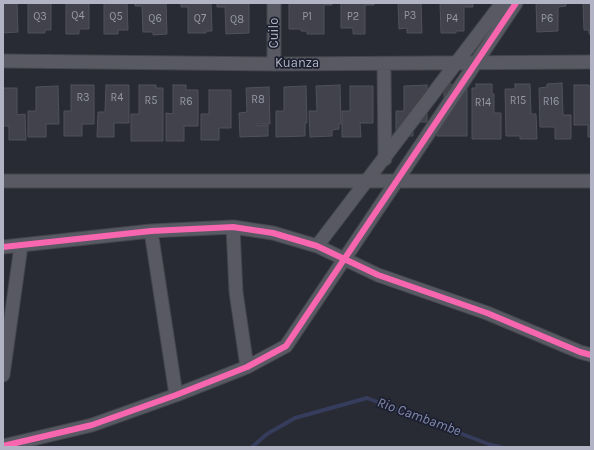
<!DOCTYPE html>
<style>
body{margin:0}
#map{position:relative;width:594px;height:450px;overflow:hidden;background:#282a34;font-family:Karla,sans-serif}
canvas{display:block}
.frame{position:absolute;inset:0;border:4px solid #b2b4c5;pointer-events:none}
</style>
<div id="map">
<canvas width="594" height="450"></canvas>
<div class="frame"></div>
</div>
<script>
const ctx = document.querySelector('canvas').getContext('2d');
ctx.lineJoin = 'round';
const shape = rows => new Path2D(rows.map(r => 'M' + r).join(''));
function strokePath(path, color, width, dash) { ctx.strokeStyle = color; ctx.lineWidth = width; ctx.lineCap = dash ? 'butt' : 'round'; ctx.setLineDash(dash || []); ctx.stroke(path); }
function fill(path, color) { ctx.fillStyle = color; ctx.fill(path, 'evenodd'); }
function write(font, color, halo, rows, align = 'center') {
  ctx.font = font + ' Karla,sans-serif'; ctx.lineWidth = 3.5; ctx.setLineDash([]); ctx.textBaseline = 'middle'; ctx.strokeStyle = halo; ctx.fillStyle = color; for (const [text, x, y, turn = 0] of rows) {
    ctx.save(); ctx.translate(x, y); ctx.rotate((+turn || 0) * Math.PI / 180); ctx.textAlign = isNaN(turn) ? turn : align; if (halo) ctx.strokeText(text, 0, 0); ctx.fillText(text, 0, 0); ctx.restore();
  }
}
strokePath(shape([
 [252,447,267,434,295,418,367,398,491,445,501,447]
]), '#363c5b', 4);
const building = shape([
 [3,3,17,3,18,32,3,33,3,3],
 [20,3,51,3,51,30,45,30,45,33,28,33,28,3,20,3],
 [58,3,89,3,89,29,79,29,79,34,66,34,66,3,58,3],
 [96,3,127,3,128,30,118,30,118,34,104,34,104,3,96,3],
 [135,3,166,3,167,34,153,35,153,32,143,32,142,6,135,6,135,3],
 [181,3,211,3,212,31,206,31,206,33,188,33,188,7,181,7,181,3],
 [217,3,249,3,249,33,226,34,225,7,217,7,217,3],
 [289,3,332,3,332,5,324,5,324,34,307,34,307,31,301,31,301,29,289,29,289,3],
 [341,3,374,3,374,5,365,5,365,34,353,34,353,28,341,28,341,3],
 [398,3,430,3,421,3,422,33,407,33,407,28,399,29,398,3],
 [440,3,473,3,473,7,464,7,464,31,456,31,456,33,441,33,440,3],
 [536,3,566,3,566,6,558,7,558,31,537,32,536,3],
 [583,3,591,3,591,34,589,34,589,30,584,30,583,3],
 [562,83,563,115,571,115,571,139,555,139,555,127,540,127,539,88,547,87,547,84,562,83],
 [444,84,467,85,467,136,437,136,437,110,444,110,444,84],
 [476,84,492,84,492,94,494,94,494,113,501,113,501,139,472,139,472,88,476,88,476,84],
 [515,84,530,84,531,114,536,114,537,139,520,139,520,136,506,136,505,89,515,89,515,84],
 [71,85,94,85,94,124,82,124,82,136,64,136,64,111,71,111,71,85],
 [106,85,129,85,129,123,114,123,114,137,97,137,98,112,105,112,106,85],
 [139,85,156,85,156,88,163,88,163,141,131,141,131,114,139,114,139,85],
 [173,85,186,85,186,90,198,90,198,126,184,126,184,141,166,141,166,113,173,114,173,85],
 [340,85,341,124,339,124,339,129,332,130,332,136,310,137,309,111,317,111,316,86,340,85],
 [427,85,427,122,413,122,413,136,396,136,396,111,404,111,404,86,427,85],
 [574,85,589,85,589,87,591,87,591,137,588,137,588,125,574,125,574,85],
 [58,86,59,124,46,124,46,137,28,137,28,111,36,111,36,87,58,86],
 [306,86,307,123,305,123,305,136,276,137,276,111,284,111,284,87,306,86],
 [350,86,373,86,373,123,360,123,361,137,342,137,342,111,350,111,350,86],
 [269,87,270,124,257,124,257,126,268,125,268,136,240,137,239,113,247,112,246,88,269,87],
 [3,88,17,88,17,115,25,114,26,140,9,140,9,126,3,126,3,88],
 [209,90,231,90,231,128,219,128,219,140,201,140,201,114,209,114,209,90]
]);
fill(building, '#41424b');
strokePath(building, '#50515b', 1);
const minor = shape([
 [274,3,274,64],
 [3,61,274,64,591,62],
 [384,69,385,159],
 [3,181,591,181],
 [233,227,236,292,247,367],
 [151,231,176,395],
 [317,246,502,3],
 [3,247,151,231,233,227,273,233,317,246,378,275,487,313,580,352,591,355],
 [3,375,21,246],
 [3,446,92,425,176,395,247,367,286,346,516,3]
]);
strokePath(minor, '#44464d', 15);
strokePath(minor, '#585962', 13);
strokePath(shape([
 [3,247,151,231,233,227,273,233,317,246,378,275,487,313,580,352,591,355],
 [3,446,92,425,176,395,247,367,286,346,516,3]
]), '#f766af', 6);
write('11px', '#9698a6', null, [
 ["Q4",78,16],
 ["P3",410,16],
 ["Q3",40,17],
 ["Q5",116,17],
 ["P1",307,17],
 ["P2",353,17],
 ["Q6",155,19],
 ["Q7",200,19],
 ["P4",452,19],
 ["P6",547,19],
 ["Q8",237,20],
 ["R3",83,98],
 ["R4",117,98],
 ["R8",258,100],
 ["R5",151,101],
 ["R15",518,101],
 ["R6",186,102],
 ["R16",551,102],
 ["R14",483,103]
]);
write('13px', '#b2b4c5', '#1c1f2e', [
 ["Cuilo",274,33,-90],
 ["Kuanza",297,63]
]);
write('italic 14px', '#828ab0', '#1c1f2e', [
 ["Rio Cambambe",419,417,20]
]);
</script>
